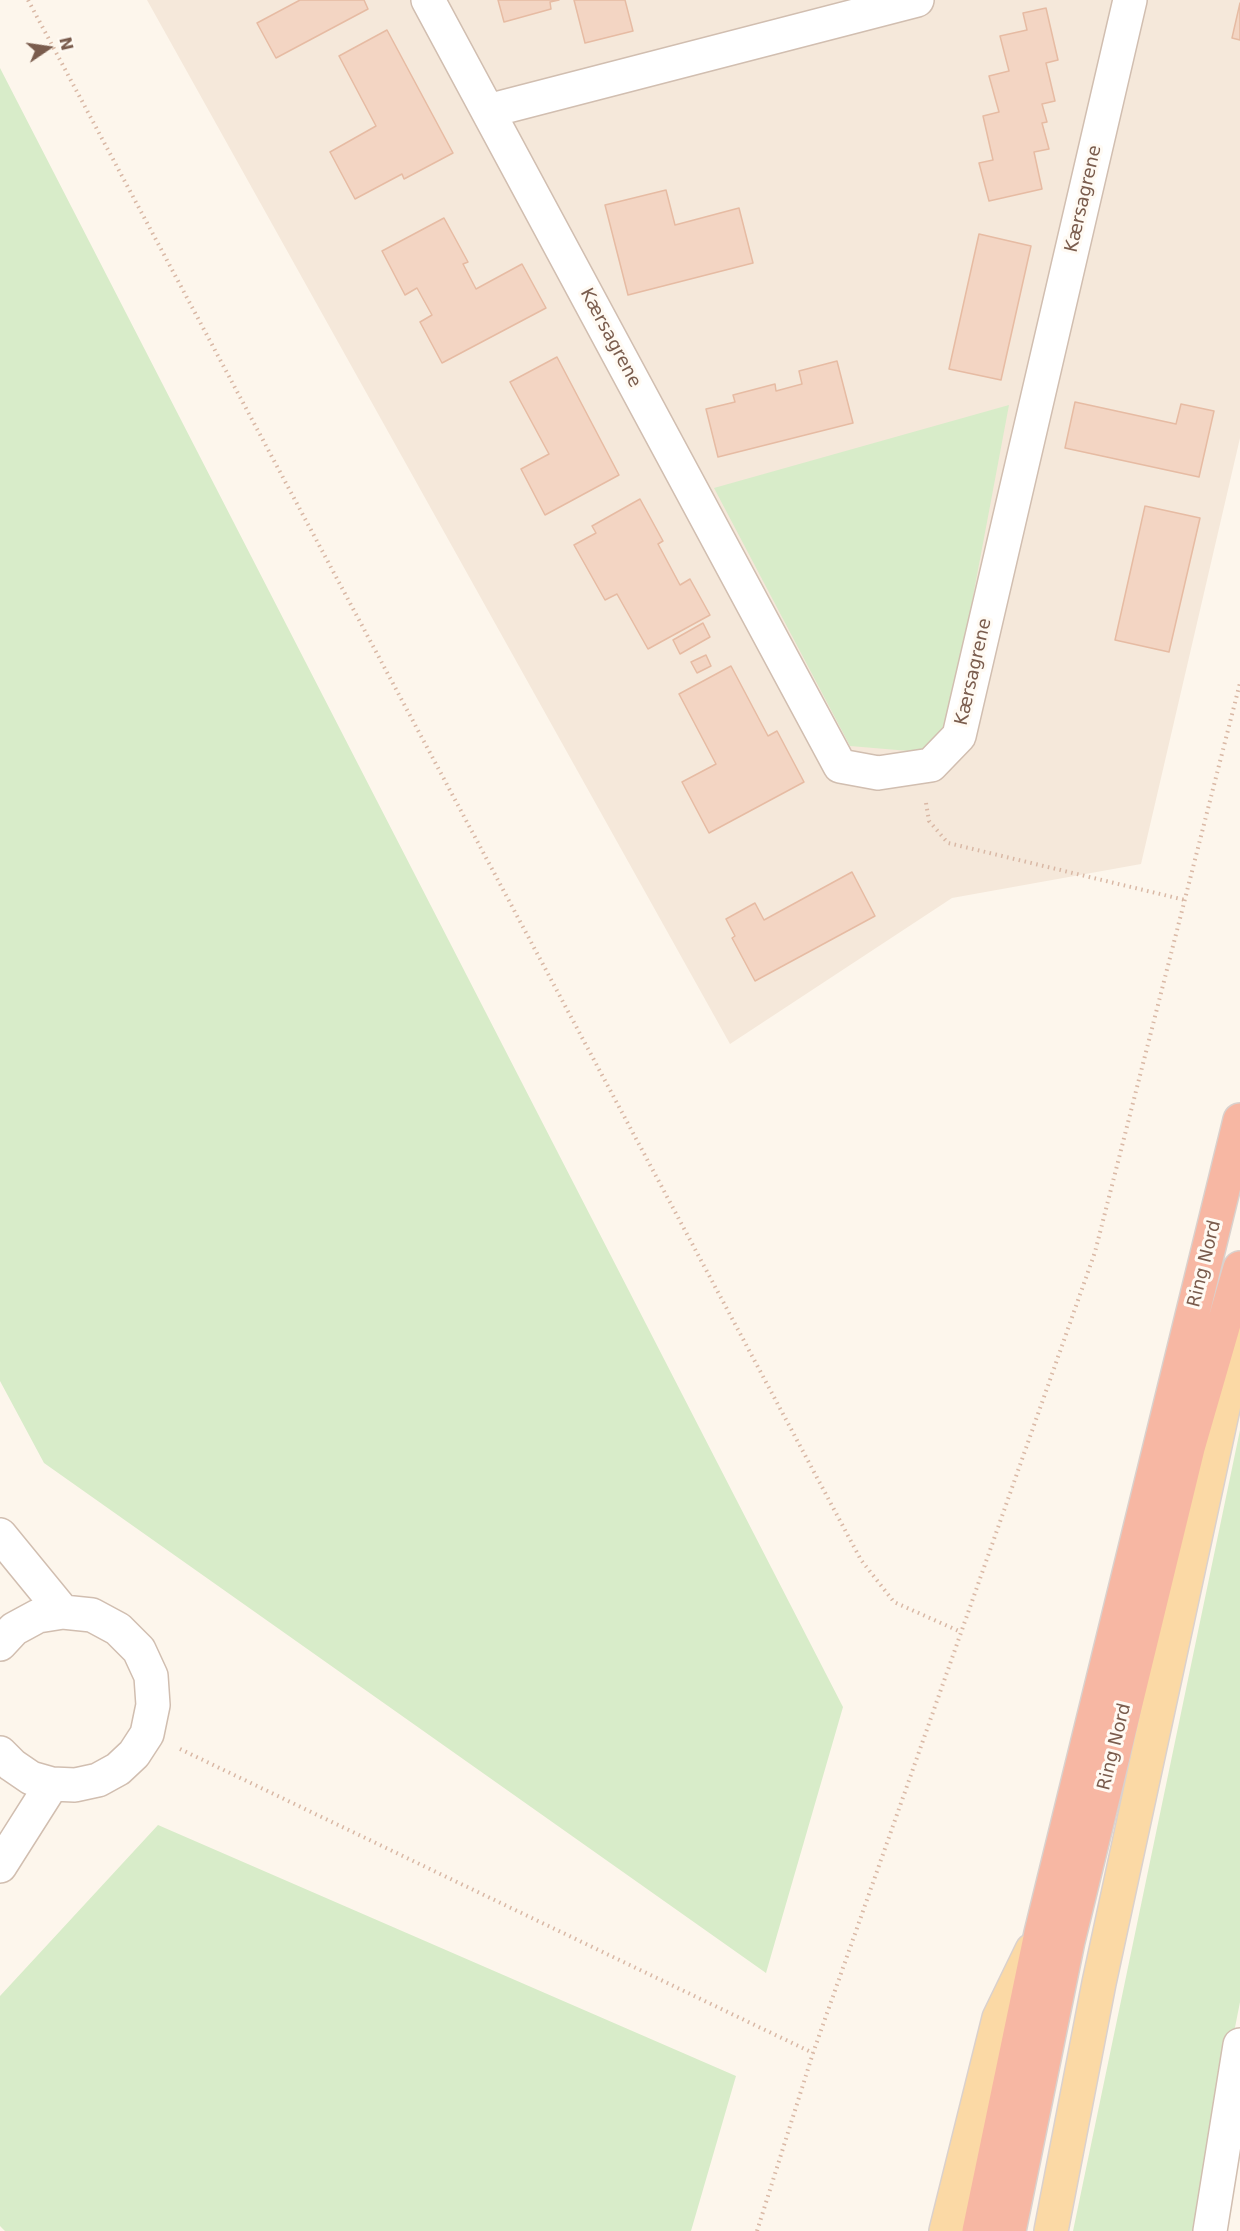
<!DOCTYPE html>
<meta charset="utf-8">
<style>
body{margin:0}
#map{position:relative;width:1240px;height:2231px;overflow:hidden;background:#fdf6ec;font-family:"DejaVu Sans",sans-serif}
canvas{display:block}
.north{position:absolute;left:18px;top:18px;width:60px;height:60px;-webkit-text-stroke:4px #fffaf3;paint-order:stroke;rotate:77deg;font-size:16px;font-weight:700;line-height:24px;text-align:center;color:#7a5c4d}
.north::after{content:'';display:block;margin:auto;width:21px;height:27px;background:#7a5c4d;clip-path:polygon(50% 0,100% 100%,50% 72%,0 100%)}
</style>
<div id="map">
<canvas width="1240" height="2231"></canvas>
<div class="north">N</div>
</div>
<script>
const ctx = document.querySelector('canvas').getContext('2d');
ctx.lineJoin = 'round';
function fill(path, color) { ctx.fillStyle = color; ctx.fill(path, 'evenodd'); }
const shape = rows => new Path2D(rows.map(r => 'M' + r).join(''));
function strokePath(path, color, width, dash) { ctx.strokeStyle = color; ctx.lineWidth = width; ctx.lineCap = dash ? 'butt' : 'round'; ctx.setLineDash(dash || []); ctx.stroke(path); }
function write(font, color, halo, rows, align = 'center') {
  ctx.font = font + ' "DejaVu Sans",sans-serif'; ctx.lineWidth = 6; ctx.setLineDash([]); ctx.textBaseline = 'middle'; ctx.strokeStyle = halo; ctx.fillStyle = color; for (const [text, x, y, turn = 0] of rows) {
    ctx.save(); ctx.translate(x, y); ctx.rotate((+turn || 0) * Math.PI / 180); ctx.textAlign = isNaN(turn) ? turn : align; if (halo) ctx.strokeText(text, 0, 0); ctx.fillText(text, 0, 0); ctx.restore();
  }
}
fill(shape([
 [147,0,1240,0,1240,438,1141,864,952,898,730,1044]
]), '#f5e8da');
fill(shape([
 [0,68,843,1707,766,1973,44,1463,0,1381],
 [1009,405,949,724,921,752,850,746,714,488],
 [1240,1430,1240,2002,1195,2231,1073,2231],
 [158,1825,736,2076,691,2231,5,2231,0,2226,0,1996]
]), '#d8ecc9');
const building = shape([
 [300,0,364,0,368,9,276,58,257,23,300,0],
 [498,0,559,0,550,2,551,9,504,22,498,0],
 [574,0,625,0,633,31,585,43,574,0],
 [1240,3,1240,40,1232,38,1240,3],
 [1046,8,1058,60,1046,63,1055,101,1042,104,1047,122,1042,123,1049,149,1034,152,1042,189,989,201,979,163,993,160,983,116,999,112,989,76,1009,71,1000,36,1027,30,1023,13,1046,8],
 [387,30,453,153,404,179,402,174,355,199,330,152,376,126,339,56,387,30],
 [666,190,675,225,739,208,753,263,628,295,605,205,666,190],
 [444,218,468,262,463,264,476,289,522,264,546,308,442,363,420,322,432,315,417,288,405,295,382,251,444,218],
 [979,234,1031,246,1001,380,949,369,979,234],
 [557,357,619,475,545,515,521,469,549,454,510,382,557,357],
 [837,361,853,423,718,457,706,409,735,402,733,395,775,384,776,391,802,384,799,371,837,361],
 [1075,402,1176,424,1181,404,1214,411,1199,477,1065,448,1075,402],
 [640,499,663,541,658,544,680,585,690,579,710,615,648,649,617,594,605,600,574,545,596,533,592,526,640,499],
 [1145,506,1200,518,1169,652,1115,640,1145,506],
 [703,623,710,637,680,654,673,640,703,623],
 [706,655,711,666,697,673,691,662,706,655],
 [731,666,768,736,777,731,804,782,709,833,682,782,716,764,679,694,731,666],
 [852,872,875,916,755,981,732,938,735,936,726,919,755,903,764,920,852,872]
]);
fill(building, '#f3d5c3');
strokePath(building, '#e6bba3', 1.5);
const minor = shape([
 [428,0,840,766,878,773,931,765,959,736,1130,0],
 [488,111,917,0],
 [0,1535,63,1612],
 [0,1644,14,1629,38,1616,63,1612,92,1615,118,1629,139,1650,151,1676,153,1705,147,1734,134,1754,118,1769,98,1780,75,1785,52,1784,31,1778,12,1765,0,1753],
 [0,1866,52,1784],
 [1210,2231,1240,2045]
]);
const major = shape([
 [946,2231,999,2018,1032,1950],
 [1051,2231,1099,1983,1230,1376,1240,1319]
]);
const highway = shape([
 [979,2231,1041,1933,1240,1120],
 [1009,2231,1068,1941,1188,1448,1240,1268]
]);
strokePath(minor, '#d1beb0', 36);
strokePath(major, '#dad1cd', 36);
strokePath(highway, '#dad1cd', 36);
strokePath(shape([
 [28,0,861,1560,894,1602,961,1632],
 [926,803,929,821,948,843,1185,900],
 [180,1749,813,2053],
 [757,2231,813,2053,1095,1252,1240,683]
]), '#d9b8a5', 4, [1.5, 4.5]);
strokePath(minor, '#fff', 33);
strokePath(major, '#fbd9a5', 33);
strokePath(highway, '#f7b7a3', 33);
write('18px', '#7a5c4d', '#fffaf3', [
 ["Kærsagrene",1084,199,-77],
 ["Kærsagrene",610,338,62],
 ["Kærsagrene",974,672,-77],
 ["Ring Nord",1205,1264,-76],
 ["Ring Nord",1115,1747,-76]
]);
</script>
